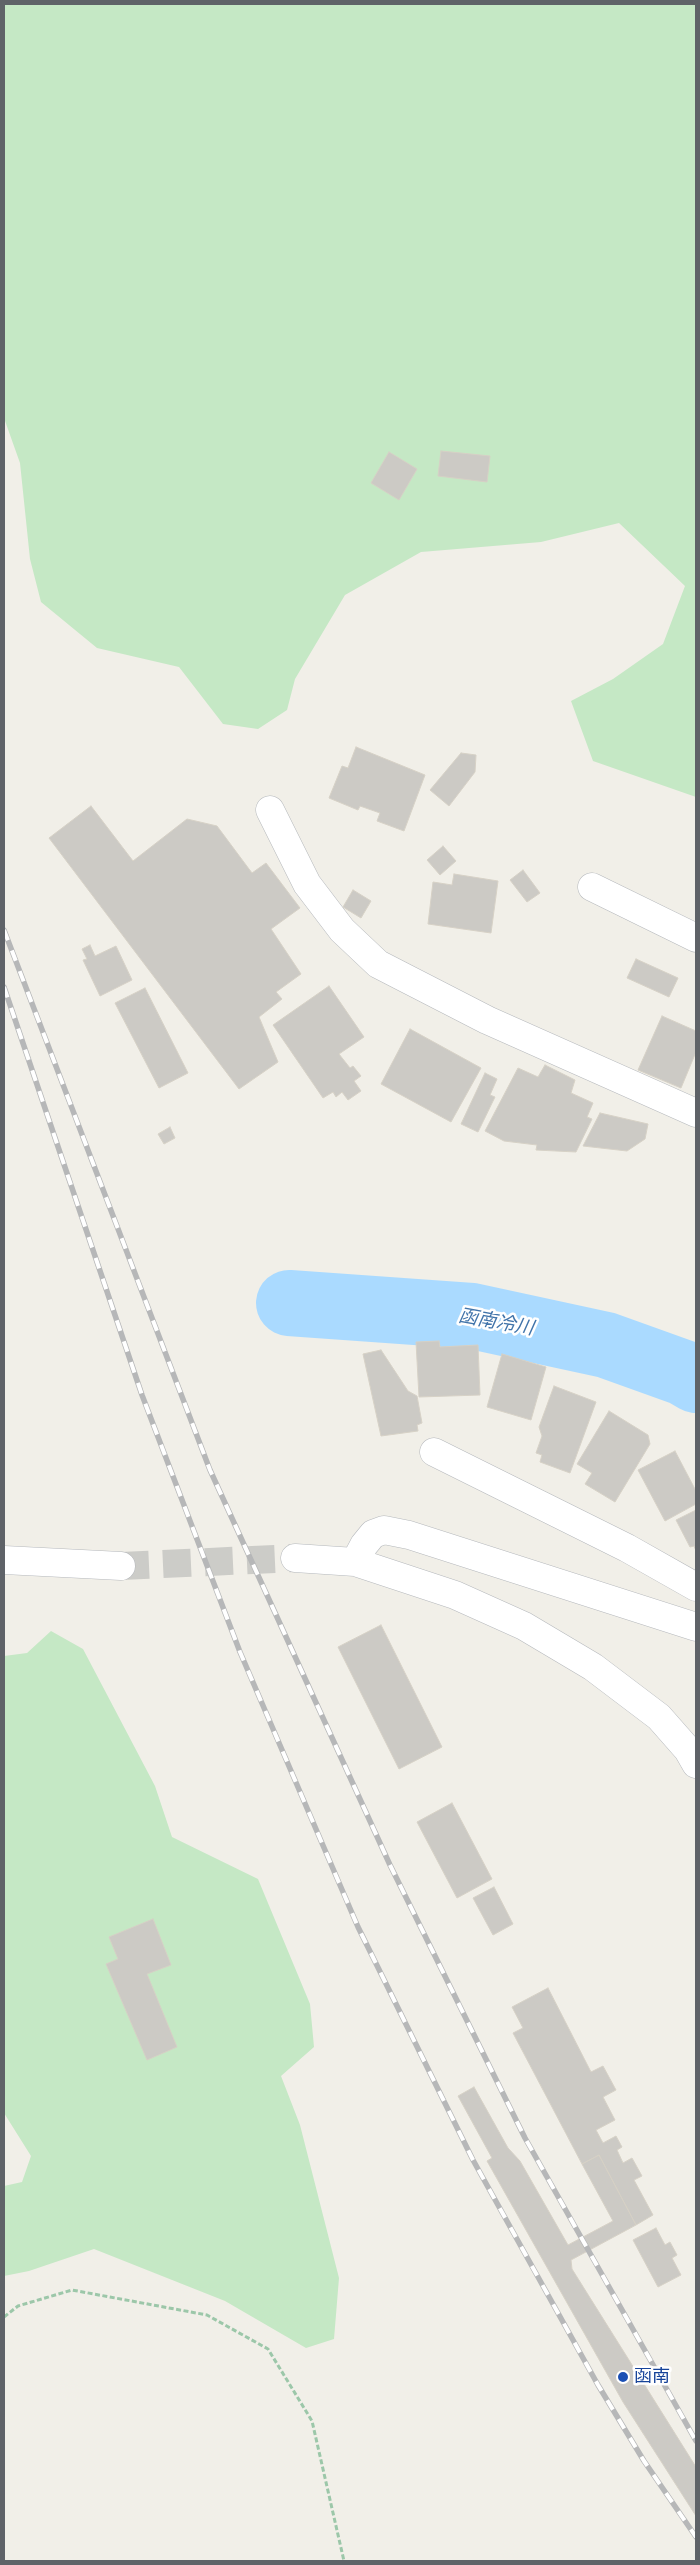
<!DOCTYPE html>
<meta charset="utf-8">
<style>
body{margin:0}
#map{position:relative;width:700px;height:2565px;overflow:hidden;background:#f1efe8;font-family:"Varela Round",sans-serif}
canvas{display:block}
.frame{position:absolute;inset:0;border:5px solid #5f6368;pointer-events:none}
</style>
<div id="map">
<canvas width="700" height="2565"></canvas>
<div class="frame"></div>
</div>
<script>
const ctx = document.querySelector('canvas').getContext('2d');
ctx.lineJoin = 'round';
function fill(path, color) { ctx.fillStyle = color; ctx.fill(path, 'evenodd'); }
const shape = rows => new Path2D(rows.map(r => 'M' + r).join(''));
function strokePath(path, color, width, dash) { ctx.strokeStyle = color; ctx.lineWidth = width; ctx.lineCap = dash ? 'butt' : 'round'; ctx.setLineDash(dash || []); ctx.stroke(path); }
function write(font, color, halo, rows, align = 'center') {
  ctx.font = font + ' "Varela Round","Noto Sans JP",sans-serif'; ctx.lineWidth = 5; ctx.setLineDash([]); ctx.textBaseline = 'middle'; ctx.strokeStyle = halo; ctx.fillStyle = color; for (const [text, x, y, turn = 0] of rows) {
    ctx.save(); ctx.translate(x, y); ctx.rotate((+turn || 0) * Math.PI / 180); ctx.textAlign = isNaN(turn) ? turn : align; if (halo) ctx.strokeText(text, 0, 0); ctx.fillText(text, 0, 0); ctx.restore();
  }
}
fill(shape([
 [4,4,696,4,696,797,593,761,571,701,613,679,663,644,685,586,619,523,541,542,421,552,345,595,295,679,287,710,258,729,223,724,179,667,97,648,41,602,30,559,20,463,4,418],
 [51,1631,83,1649,155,1786,172,1837,258,1879,310,2004,314,2047,281,2076,300,2125,339,2278,334,2339,306,2348,225,2301,94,2249,29,2271,4,2276,4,2186,22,2182,31,2156,4,2113,4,1656,27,1653]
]), '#c5e8c5');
strokePath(shape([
 [289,1303,472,1316,606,1345,684,1373,696,1380]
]), '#aadaff', 66);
const building = shape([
 [441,451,490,456,487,482,438,476,441,451],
 [389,452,417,469,399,500,371,483,389,452],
 [356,747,425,775,404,831,377,821,380,813,360,806,358,810,329,798,342,766,348,768,356,747],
 [461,753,476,755,475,772,449,806,430,790,461,753],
 [91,806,133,861,187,819,217,826,252,873,266,863,300,908,271,929,301,974,276,992,282,999,259,1017,278,1062,239,1089,49,838,91,806],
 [443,846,456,861,440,875,427,860,443,846],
 [523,870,540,893,527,902,510,880,523,870],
 [454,874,498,881,491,933,428,924,433,882,452,885,454,874],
 [353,890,371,901,361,918,343,907,353,890],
 [90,945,95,956,116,946,132,980,100,996,83,960,87,959,82,949,90,945],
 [636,959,678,978,669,997,627,978,636,959],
 [329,986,364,1037,339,1054,350,1068,353,1066,361,1076,354,1081,361,1091,348,1100,342,1092,336,1097,333,1092,323,1098,273,1025,329,986],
 [145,988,188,1073,159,1088,115,1003,145,988],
 [662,1016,696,1031,696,1052,681,1088,638,1070,662,1016],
 [410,1029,481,1068,451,1122,381,1084,410,1029],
 [545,1065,575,1080,571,1093,593,1103,587,1117,592,1119,576,1152,536,1150,537,1145,504,1141,485,1131,518,1068,538,1077,545,1065],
 [485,1073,497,1079,490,1095,495,1097,478,1132,461,1124,485,1073],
 [600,1113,648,1124,645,1139,627,1151,583,1146,600,1113],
 [170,1127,175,1138,164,1144,158,1134,170,1127],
 [439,1341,440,1347,478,1345,480,1395,419,1397,416,1342,439,1341],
 [381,1350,408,1391,417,1396,422,1423,417,1425,418,1431,381,1436,363,1354,381,1350],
 [502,1354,546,1367,531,1420,487,1407,502,1354],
 [554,1386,596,1402,570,1473,540,1462,542,1455,536,1453,542,1436,539,1427,554,1386],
 [609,1411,648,1435,650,1444,615,1502,585,1484,592,1473,577,1464,609,1411],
 [675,1451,696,1491,696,1504,665,1521,638,1470,675,1451],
 [696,1510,696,1551,694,1546,690,1547,676,1520,696,1510],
 [381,1625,442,1747,399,1769,338,1647,381,1625],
 [452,1803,492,1879,457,1898,417,1822,452,1803],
 [494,1887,513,1924,493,1935,473,1898,494,1887],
 [153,1919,171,1965,147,1974,177,2047,147,2060,106,1964,118,1959,109,1937,153,1919],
 [548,1988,591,2072,603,2066,616,2090,603,2097,615,2120,596,2130,603,2143,616,2136,622,2147,617,2150,623,2163,632,2158,642,2176,634,2180,653,2215,636,2225,599,2155,582,2164,513,2033,523,2028,512,2007,548,1988],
 [474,2087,508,2148,520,2161,568,2245,613,2221,582,2164,599,2155,636,2225,571,2260,572,2269,696,2467,696,2516,623,2402,487,2161,492,2158,458,2096,474,2087],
 [656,2228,665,2245,670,2242,677,2255,672,2258,681,2275,658,2287,633,2240,656,2228]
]);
fill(building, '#cccac5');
strokePath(building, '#d6d1c6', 1);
strokePath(shape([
 [121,1566,295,1558]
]), '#ccccc8', 28, [28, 14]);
const minor = shape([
 [270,810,307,884,342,930,378,964,487,1020,696,1113],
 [592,887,696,938],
 [434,1452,627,1548,696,1587],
 [295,1558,355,1562,455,1595,524,1626,593,1667,659,1717,688,1750,696,1764],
 [4,1560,121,1566],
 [355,1562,364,1545,373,1534,384,1530,409,1535,696,1627]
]);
strokePath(minor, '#b5b8bc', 29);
strokePath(shape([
 [4,2317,18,2306,72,2290,207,2315,268,2349,312,2421,344,2561]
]), '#9cc7a9', 3, [5, 2.5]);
strokePath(minor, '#fff', 28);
const rail = shape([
 [4,930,210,1470,390,1865,525,2138,696,2441],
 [4,987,142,1395,240,1652,358,1927,473,2160,598,2385,644,2461,696,2537]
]);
strokePath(rail, '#b6b7b8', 5.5);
strokePath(rail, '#fff', 4, [11]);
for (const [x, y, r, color] of [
 [623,2377,6,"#1a4fb4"]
]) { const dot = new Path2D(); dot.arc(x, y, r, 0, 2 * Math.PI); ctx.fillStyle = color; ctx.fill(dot); strokePath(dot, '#fff', 2); }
write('18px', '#164399', '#fff', [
 ["函南",634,2377]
], 'left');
write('italic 19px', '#4174aa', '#fff', [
 ["函南冷川",496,1323,10]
]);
</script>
